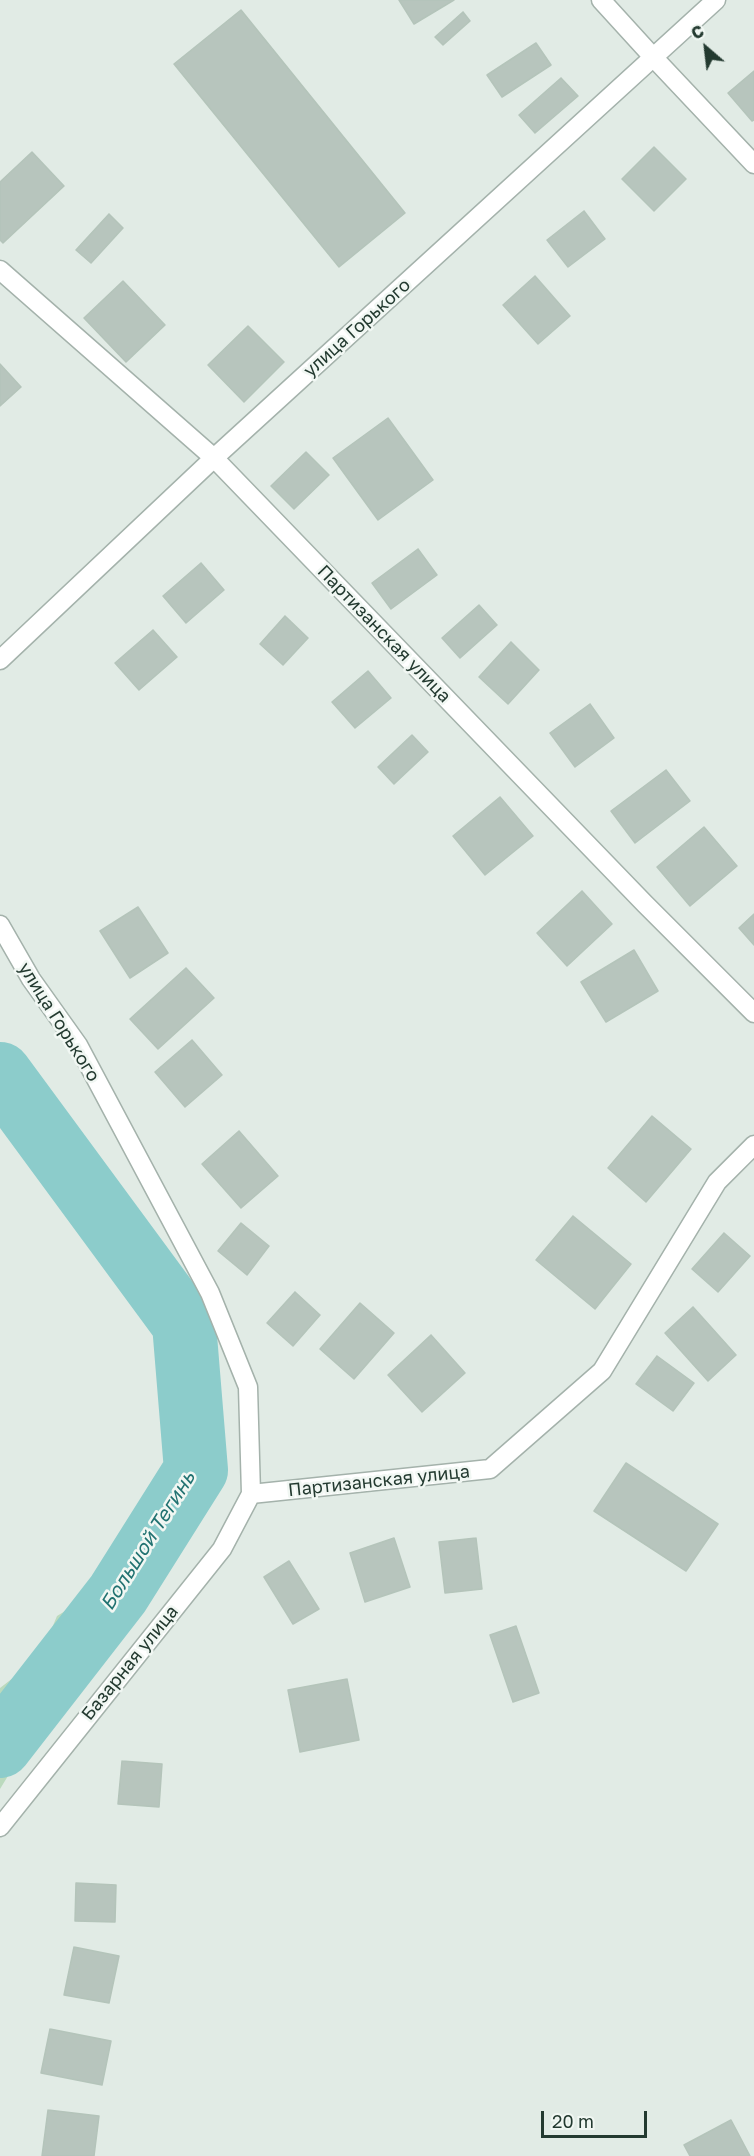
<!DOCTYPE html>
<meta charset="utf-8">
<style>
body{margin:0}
#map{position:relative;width:754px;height:2156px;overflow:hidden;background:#e1ebe5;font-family:"Golos Text",sans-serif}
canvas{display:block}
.north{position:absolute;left:676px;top:18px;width:60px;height:60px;-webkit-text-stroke:4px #f1f7f3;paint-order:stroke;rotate:332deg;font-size:16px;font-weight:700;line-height:24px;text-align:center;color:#233a30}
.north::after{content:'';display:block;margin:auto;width:21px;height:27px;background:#233a30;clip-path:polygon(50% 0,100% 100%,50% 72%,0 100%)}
.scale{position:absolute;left:541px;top:2111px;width:106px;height:27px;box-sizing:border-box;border:3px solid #233a30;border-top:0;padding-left:8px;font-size:18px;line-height:21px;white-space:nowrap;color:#233a30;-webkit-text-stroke:4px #f1f7f3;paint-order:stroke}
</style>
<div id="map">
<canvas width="754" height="2156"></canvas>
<div class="north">С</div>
<div class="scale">20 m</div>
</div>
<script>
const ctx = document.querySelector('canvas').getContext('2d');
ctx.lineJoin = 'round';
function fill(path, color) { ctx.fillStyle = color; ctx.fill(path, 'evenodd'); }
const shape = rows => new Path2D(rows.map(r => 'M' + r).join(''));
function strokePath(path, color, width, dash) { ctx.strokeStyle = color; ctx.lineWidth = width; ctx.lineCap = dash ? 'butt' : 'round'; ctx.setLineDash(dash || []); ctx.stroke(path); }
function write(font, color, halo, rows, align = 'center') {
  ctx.font = font + ' "Golos Text",sans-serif'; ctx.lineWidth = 5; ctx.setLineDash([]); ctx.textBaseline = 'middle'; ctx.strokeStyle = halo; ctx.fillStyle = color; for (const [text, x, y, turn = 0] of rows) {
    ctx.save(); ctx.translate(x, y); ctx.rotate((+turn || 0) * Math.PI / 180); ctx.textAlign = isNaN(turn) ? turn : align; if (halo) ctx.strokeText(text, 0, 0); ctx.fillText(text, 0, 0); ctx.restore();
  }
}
fill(shape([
 [182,1549,128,1630,64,1711,11,1771,0,1789,0,1688,40,1657,57,1616,101,1589,131,1550]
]), '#bbdabe');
strokePath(shape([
 [0,1074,184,1324,196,1470,118,1594,0,1746]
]), '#8ccccb', 64);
const building = shape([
 [399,0,454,0,414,24,399,0],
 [241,10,405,213,339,267,174,64,241,10],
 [463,12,470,21,443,45,435,37,463,12],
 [536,43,551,65,502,97,487,75,536,43],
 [754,71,754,120,752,121,728,93,754,71],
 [561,78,578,96,535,133,519,115,561,78],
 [654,147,686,179,654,211,622,179,654,147],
 [32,152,64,186,3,243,0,240,0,182,32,152],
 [584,211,605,239,568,267,547,240,584,211],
 [109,214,123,228,91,263,76,250,109,214],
 [535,276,570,316,538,344,503,305,535,276],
 [123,281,165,325,126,362,84,318,123,281],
 [248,326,284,362,244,402,208,365,248,326],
 [0,364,21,387,0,406,0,364],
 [388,418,433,480,378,520,333,458,388,418],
 [306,452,329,475,294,509,271,486,306,452],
 [418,549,437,575,391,609,372,583,418,549],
 [201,563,224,590,186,623,163,596,201,563],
 [479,605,497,625,460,658,442,638,479,605],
 [285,616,308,638,283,665,260,644,285,616],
 [153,630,177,657,139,690,115,663,153,630],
 [511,642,539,670,508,704,479,677,511,642],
 [368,671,391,698,355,728,332,702,368,671],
 [590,704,614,738,575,767,550,733,590,704],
 [412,735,428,752,394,784,378,767,412,735],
 [666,770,690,801,635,843,611,811,666,770],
 [500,797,533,836,485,875,453,836,500,797],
 [704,827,737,866,690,906,657,867,704,827],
 [582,891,612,924,567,966,537,933,582,891],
 [138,907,168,953,130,978,100,931,138,907],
 [754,914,754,945,739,928,754,914],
 [634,950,658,991,606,1022,581,982,634,950],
 [186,968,214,998,158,1049,130,1019,186,968],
 [192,1040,222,1075,185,1107,155,1072,192,1040],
 [652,1116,691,1149,646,1202,608,1168,652,1116],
 [239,1131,278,1176,241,1208,202,1164,239,1131],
 [573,1216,631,1264,595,1309,536,1260,573,1216],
 [241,1223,269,1246,247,1275,218,1251,241,1223],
 [724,1233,750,1256,718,1292,692,1269,724,1233],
 [295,1292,320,1315,293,1346,267,1323,295,1292],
 [360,1303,394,1333,354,1379,320,1349,360,1303],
 [693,1307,736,1355,708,1381,665,1333,693,1307],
 [431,1335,465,1373,422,1412,388,1375,431,1335],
 [657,1356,694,1383,673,1411,636,1384,657,1356],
 [626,1463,718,1524,686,1571,594,1511,626,1463],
 [394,1538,410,1587,365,1602,350,1553,394,1538],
 [476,1538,482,1589,445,1593,439,1542,476,1538],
 [289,1561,319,1609,293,1624,264,1577,289,1561],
 [516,1626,539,1693,513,1702,490,1635,516,1626],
 [347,1679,359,1740,300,1752,288,1690,347,1679],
 [122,1761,162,1764,159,1807,118,1804,122,1761],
 [76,1883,116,1885,115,1922,75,1921,76,1883],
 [74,1947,119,1956,109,2003,64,1995,74,1947],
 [50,2029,111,2041,102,2085,41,2073,50,2029],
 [48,2110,99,2116,94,2156,42,2156,48,2110],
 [731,2120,750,2156,690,2156,684,2145,731,2120]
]);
fill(building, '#b7c5bd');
strokePath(building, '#b4c4ba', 1.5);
const minor = shape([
 [653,57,754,164],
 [0,270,214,458,645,904,754,1013],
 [0,925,31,979,78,1045,210,1293,248,1387,251,1494,490,1469,602,1371,717,1182,754,1145],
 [0,1827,222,1549,251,1494]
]);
const tertiary = shape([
 [601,0,653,57],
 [0,660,214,458,716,0]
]);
strokePath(minor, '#a4b2ab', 21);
strokePath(tertiary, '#a4b2ab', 21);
strokePath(minor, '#fff', 18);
strokePath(tertiary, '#fff', 18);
write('18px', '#233a30', '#f1f7f3', [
 ["улица Горького",357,328,-42],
 ["Партизанская улица",384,634,46],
 ["улица Горького",59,1022,58],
 ["Партизанская улица",379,1481,-6],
 ["Базарная улица",130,1663,-51]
]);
write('italic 20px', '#217271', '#f1f7f3', [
 ["Большой Тегинь",148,1541,-58]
]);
</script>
